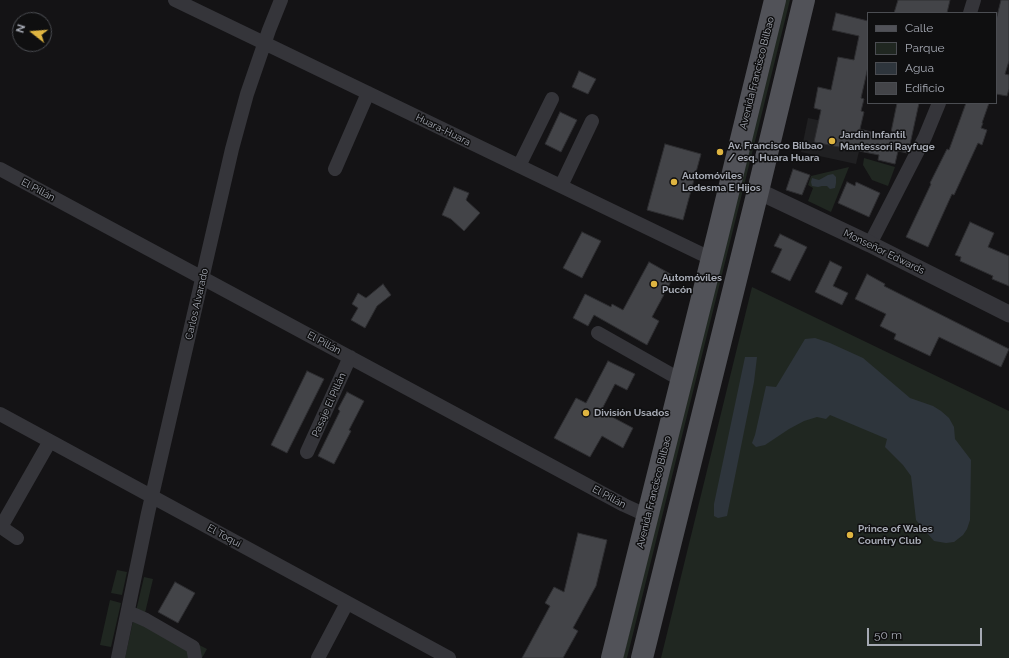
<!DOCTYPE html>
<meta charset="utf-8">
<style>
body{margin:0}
#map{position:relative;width:1009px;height:658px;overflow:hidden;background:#141315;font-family:Raleway,sans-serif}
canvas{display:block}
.legend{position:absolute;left:867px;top:12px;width:130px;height:92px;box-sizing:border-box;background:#0f0f10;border:1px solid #4b4d52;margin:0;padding:5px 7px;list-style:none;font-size:12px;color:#a6aab4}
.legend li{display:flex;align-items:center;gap:8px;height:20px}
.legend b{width:20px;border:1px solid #4b4d52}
.north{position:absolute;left:12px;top:12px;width:40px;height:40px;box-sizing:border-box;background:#0f0f10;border:1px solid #4b4d52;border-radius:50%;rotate:287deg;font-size:11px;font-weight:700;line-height:16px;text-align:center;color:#a6aab4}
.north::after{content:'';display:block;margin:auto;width:14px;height:18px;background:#dfb541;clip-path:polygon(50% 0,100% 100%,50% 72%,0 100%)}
.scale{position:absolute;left:867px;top:628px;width:115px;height:18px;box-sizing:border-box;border:2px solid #a6aab4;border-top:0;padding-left:5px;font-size:12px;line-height:14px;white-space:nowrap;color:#a6aab4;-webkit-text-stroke:3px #0f0f10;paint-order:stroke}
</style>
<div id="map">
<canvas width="1009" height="658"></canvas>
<ul class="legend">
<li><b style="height:5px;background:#515258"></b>Calle</li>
<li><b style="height:11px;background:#202721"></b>Parque</li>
<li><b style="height:11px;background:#2e353c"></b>Agua</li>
<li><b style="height:11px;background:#434448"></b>Edificio</li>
</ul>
<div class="north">N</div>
<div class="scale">50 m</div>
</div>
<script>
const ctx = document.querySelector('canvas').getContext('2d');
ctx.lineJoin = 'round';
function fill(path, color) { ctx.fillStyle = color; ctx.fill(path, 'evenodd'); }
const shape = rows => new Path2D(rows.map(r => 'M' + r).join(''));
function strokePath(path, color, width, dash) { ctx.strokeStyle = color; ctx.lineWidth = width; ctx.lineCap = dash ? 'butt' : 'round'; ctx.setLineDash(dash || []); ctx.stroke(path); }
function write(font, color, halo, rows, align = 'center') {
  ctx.font = font + ' Raleway,sans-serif'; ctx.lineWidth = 3; ctx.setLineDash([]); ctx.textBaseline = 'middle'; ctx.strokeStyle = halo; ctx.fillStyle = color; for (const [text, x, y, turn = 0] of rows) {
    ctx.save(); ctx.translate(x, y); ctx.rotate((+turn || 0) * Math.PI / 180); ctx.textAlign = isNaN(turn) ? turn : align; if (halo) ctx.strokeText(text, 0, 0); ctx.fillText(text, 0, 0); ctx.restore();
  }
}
fill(shape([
 [808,118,864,130,856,164,801,152]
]), '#202022');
fill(shape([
 [784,0,790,0,627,658,623,658],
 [864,158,895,167,888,186,872,180,863,165],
 [849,167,831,212,808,201,813,188,808,185,811,176],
 [752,287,1009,411,1009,658,661,658],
 [117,570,127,572,122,595,111,593],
 [144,577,153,579,145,613,136,611],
 [110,600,121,603,111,647,100,645],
 [135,612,207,649,202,658,125,658]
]), '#202721');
fill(shape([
 [833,174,836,177,836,183,835,188,830,189,827,186,822,186,818,187,812,186,811,182,812,178,819,180,828,175],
 [815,338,830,343,863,358,910,398,933,406,941,411,949,418,954,427,955,439,971,460,970,520,967,529,963,535,954,542,946,543,934,541,916,520,911,476,903,465,885,447,887,439,830,415,826,419,817,417,804,421,789,429,765,445,756,447,752,443,755,435,766,386,776,387,805,339],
 [745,357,757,357,754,382,727,516,718,518,714,516,714,504]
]), '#2e353c');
const building = shape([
 [898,0,950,0,947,13,894,13,898,0],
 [1001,0,1009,0,1009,61,1005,74,1009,75,1009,89,1007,96,996,94,996,20,1001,0],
 [836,13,868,21,868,67,861,98,864,99,861,111,864,112,860,129,890,137,897,103,919,103,909,149,907,153,898,151,895,164,878,160,879,155,814,142,821,110,814,108,818,87,831,90,838,57,854,60,859,36,832,30,836,13],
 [579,71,596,79,588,94,572,87,579,71],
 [966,103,989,103,982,123,983,123,981,128,987,130,982,145,978,143,954,195,952,194,928,247,906,237,931,184,930,183,947,149,949,150,966,103],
 [560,112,577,120,561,152,545,144,560,112],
 [665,144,701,154,683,220,647,210,665,144],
 [793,169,810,175,802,195,786,190,793,169],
 [847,182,855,186,856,182,880,193,869,217,838,203,847,182],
 [454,187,469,193,466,200,480,213,464,231,451,219,442,215,454,187],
 [970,222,994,233,988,247,1009,256,1009,286,992,279,993,276,960,261,961,257,955,255,970,222],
 [582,232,601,241,582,278,563,268,582,232],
 [780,234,807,247,790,281,771,272,782,249,774,246,780,234],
 [830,261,842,267,833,286,848,293,842,305,815,292,830,261],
 [649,262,674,276,652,317,659,321,647,345,594,315,588,326,573,318,585,294,611,307,612,304,623,310,649,262],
 [867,274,885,284,884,286,1009,349,1001,367,939,337,930,356,894,339,896,334,880,326,886,314,855,299,867,274],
 [383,284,391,295,377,306,365,328,351,320,358,308,352,304,358,293,366,298,383,284],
 [608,361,635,374,627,390,615,384,601,411,633,428,623,448,602,436,590,457,554,438,576,398,586,403,608,361],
 [307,371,324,379,287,453,271,445,307,371],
 [347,392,364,401,349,430,351,431,334,464,318,456,340,411,338,409,347,392],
 [578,533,607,540,596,586,573,628,578,631,563,658,522,658,550,606,545,603,554,587,564,592,578,533],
 [175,582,195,593,178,623,158,612,175,582]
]);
fill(building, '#434448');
strokePath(building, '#2e2e31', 1);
strokePath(shape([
 [175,0,712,259],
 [970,13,974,0],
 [519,166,552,99],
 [0,169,624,505,648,516],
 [335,169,368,93],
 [561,186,592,121],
 [870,244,925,137,939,103],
 [598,333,681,380],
 [0,414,449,658],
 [307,452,350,357],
 [17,538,1,527,50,441],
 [128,612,146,620,193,647,195,658],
 [118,658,148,513,232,149,247,94,269,30,281,0],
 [318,658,347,603]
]), '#35353a', 14);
strokePath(shape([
 [758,191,870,244,1009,314]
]), '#35353a', 17);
strokePath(shape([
 [612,658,718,234,775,0],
 [642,658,758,191,804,0]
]), '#515258', 22);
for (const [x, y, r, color] of [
 [832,141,4,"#dfb541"],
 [720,152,4,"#dfb541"],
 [674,182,4,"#dfb541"],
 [654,284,4,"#dfb541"],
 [586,413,4,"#dfb541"],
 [850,535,4,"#dfb541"]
]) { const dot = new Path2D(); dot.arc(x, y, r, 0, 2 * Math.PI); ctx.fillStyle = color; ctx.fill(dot); strokePath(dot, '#0f0f10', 1.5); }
write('10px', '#a6aab4', '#0f0f10', [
 ["Avenida Francisco Bilbao",757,73,-76],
 ["Huara-Huara",443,130,26],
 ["El Pillán",38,190,28],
 ["Monseñor Edwards",884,252,26],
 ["Carlos Alvarado",197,304,-77],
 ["El Pillán",324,343,28],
 ["Pasaje El Pillán",329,405,-66],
 ["Avenida Francisco Bilbao",654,492,-76],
 ["El Pillán",609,497,28],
 ["El Toqui",224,536,29]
]);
write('bold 10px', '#a6aab4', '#0f0f10', [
 ["Jardin Infantil",840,135],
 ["Mantessori Rayfuge",840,147],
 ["Av. Francisco Bilbao",728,146],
 ["/ esq. Huara Huara",728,158],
 ["Automóviles",682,176],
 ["Ledesma E Hijos",682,188],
 ["Automóviles",662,278],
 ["Pucón",662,290],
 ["División Usados",594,413],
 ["Prince of Wales",858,529],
 ["Country Club",858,541]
], 'left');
</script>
